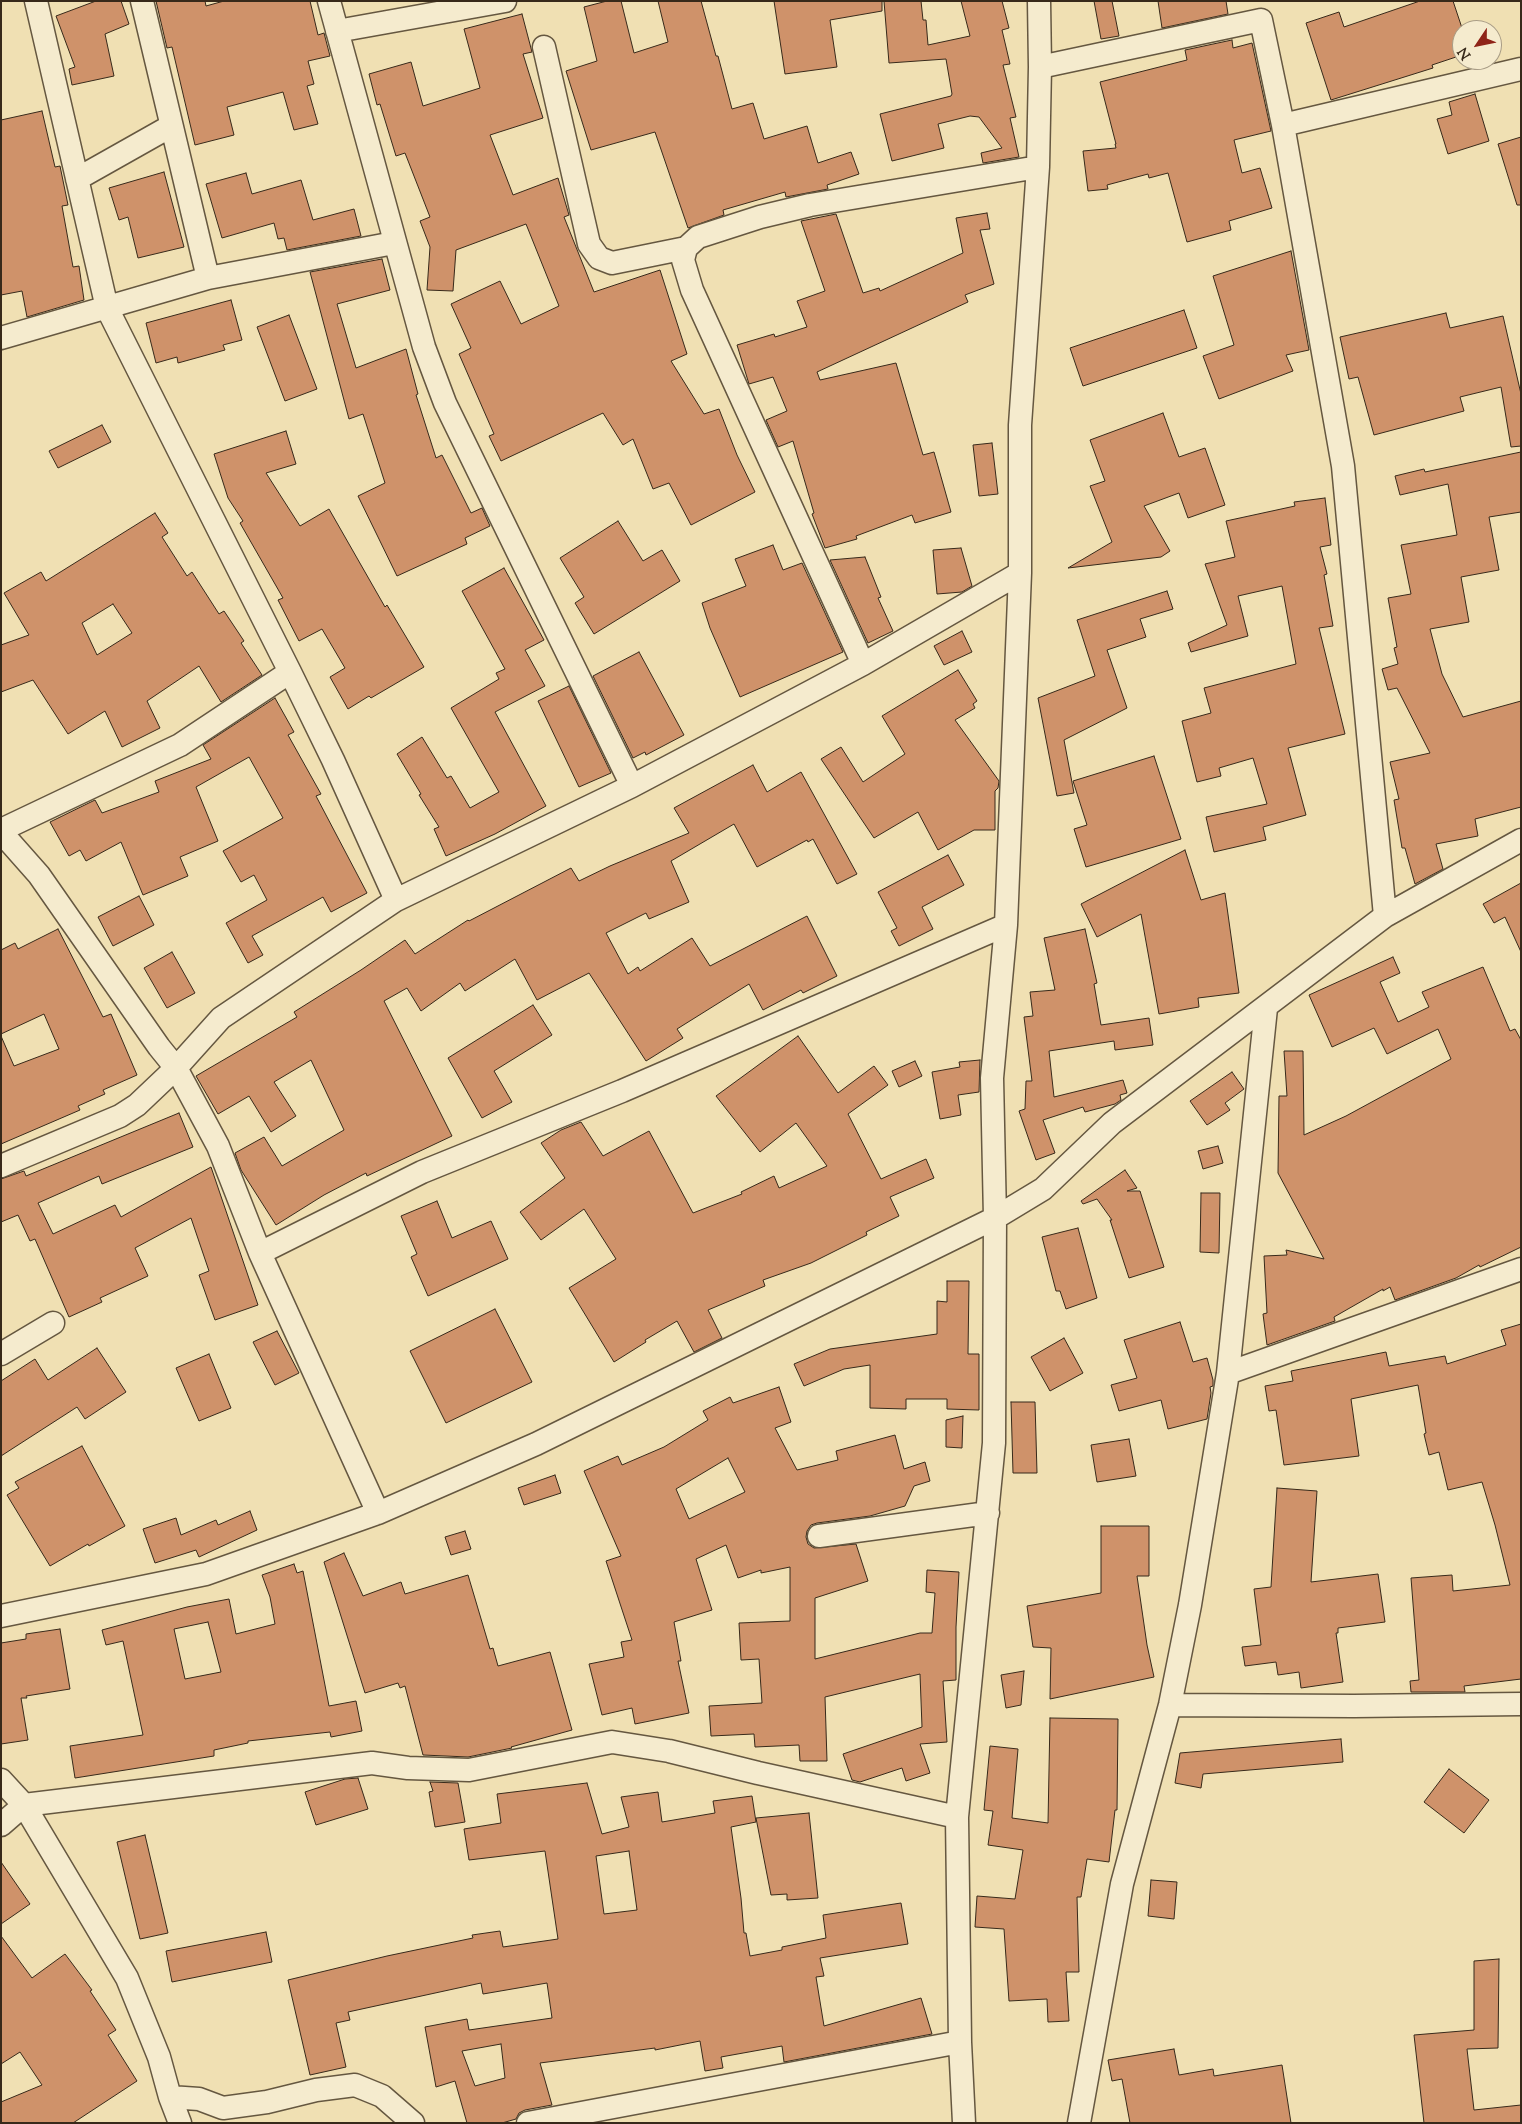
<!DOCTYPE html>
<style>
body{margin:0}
#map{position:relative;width:1522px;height:2124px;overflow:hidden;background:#f0e0b3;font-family:"Sorts Mill Goudy",serif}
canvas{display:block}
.frame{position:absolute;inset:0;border:2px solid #37291a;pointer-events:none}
.north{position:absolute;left:1452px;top:20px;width:50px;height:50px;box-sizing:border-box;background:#f5ebce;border:1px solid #a99d86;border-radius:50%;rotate:236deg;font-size:14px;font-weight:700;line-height:20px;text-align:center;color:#37291a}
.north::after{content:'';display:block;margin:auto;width:18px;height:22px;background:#8f2418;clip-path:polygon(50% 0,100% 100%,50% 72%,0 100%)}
</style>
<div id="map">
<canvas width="1522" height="2124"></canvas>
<div class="frame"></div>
<div class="north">N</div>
</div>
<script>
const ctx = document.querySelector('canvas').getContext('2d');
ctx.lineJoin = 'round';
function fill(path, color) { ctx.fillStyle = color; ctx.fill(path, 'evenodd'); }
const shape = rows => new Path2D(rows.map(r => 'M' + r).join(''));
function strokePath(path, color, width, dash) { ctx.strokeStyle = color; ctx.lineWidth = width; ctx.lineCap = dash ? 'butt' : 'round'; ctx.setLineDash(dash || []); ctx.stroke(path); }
const building = shape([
 [96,1,121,1,129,24,105,34,114,76,72,85,69,69,75,67,56,16,96,1],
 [156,1,205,1,206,6,224,1,310,1,318,35,324,33,330,56,308,61,314,84,307,86,318,124,294,130,283,92,227,107,234,135,195,145,172,47,167,48,156,1],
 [607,1,621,1,634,53,668,42,658,1,701,1,716,56,718,56,732,109,753,103,764,139,807,126,818,163,851,152,859,174,827,185,828,189,786,197,785,192,723,210,724,215,688,228,655,132,591,150,566,71,597,61,584,7,607,1],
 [774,1,882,1,882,11,830,20,837,67,785,74,774,1],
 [884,1,921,1,923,20,926,20,928,45,970,36,961,1,1002,1,1009,28,1002,30,1010,64,1003,65,1016,117,1010,118,1019,157,983,163,981,153,1002,148,979,117,970,116,938,124,944,148,892,161,880,114,951,96,952,94,946,59,889,63,884,1],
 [1094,1,1112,1,1119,36,1101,39,1094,1],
 [1158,1,1226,1,1228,14,1162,28,1158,1],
 [1420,1,1453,1,1462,28,1462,55,1432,65,1433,68,1331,100,1306,23,1339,12,1344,27,1420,1],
 [522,14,532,52,523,54,543,118,490,135,510,187,513,195,558,178,569,215,564,217,594,292,660,270,687,354,671,361,704,414,719,409,737,455,755,492,691,525,669,483,653,489,633,439,623,445,603,413,501,461,489,436,494,434,459,354,471,348,451,304,500,281,521,324,559,306,526,224,456,250,453,291,427,290,430,247,420,221,430,217,405,153,396,156,380,104,377,105,369,74,411,62,423,106,480,88,464,29,522,14],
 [1232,40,1233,48,1252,43,1271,131,1234,140,1242,173,1260,168,1272,208,1229,221,1231,230,1187,242,1168,173,1149,178,1148,174,1107,185,1108,189,1088,191,1083,151,1116,148,1115,144,1116,144,1100,82,1187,60,1185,50,1232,40],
 [1475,94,1489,141,1448,154,1437,119,1452,115,1449,102,1475,94],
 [42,111,55,167,60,166,68,205,62,206,73,267,79,266,84,300,27,317,22,291,1,295,1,120,42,111],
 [1521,137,1521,205,1517,205,1498,144,1521,137],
 [164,172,184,247,138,258,128,217,119,220,109,188,164,172],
 [246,173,252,194,301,180,313,220,354,209,361,236,287,250,284,238,278,239,274,223,222,238,206,184,246,173],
 [987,213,990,229,980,230,994,284,965,295,968,302,817,372,820,380,896,363,923,455,934,452,951,512,915,523,912,515,856,536,857,539,825,548,812,514,814,513,793,441,778,447,766,420,787,411,773,377,749,384,737,345,774,334,775,337,807,327,797,301,825,291,801,221,836,214,863,293,879,288,880,291,963,253,956,218,987,213],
 [1291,251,1309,350,1286,355,1293,371,1219,399,1203,356,1234,345,1213,276,1291,251],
 [382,259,390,290,337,304,356,368,406,349,418,394,416,395,436,458,442,455,471,513,482,508,490,526,465,538,467,544,397,576,358,496,385,483,363,414,349,419,310,272,382,259],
 [231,300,242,340,223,345,225,350,178,363,177,357,156,363,146,323,231,300],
 [1184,310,1197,348,1083,386,1070,348,1184,310],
 [1446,313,1450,328,1503,316,1521,394,1521,446,1511,447,1501,387,1460,397,1464,411,1374,435,1358,377,1349,379,1340,337,1446,313],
 [289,315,317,389,285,401,257,327,289,315],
 [1163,413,1179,457,1205,448,1225,505,1188,518,1179,493,1144,506,1170,551,1161,557,1068,568,1112,542,1090,486,1105,481,1090,440,1163,413],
 [102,425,111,442,58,468,49,451,102,425],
 [286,431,296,464,266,473,300,526,329,509,385,607,387,605,424,667,371,698,369,696,348,709,330,677,345,668,322,629,299,641,278,600,283,598,240,523,243,521,228,498,214,454,286,431],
 [992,443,998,494,979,496,973,445,992,443],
 [1521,452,1521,512,1489,517,1499,570,1461,577,1469,622,1430,629,1442,674,1463,717,1521,701,1521,807,1475,819,1478,836,1436,844,1443,869,1415,884,1405,848,1402,848,1394,800,1399,799,1390,762,1430,753,1397,688,1388,690,1382,669,1398,664,1394,648,1397,647,1388,598,1411,594,1401,545,1457,535,1448,484,1400,495,1395,476,1424,469,1425,472,1521,452],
 [1325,498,1331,545,1320,547,1327,574,1324,575,1333,626,1319,628,1345,734,1288,748,1306,815,1263,827,1266,840,1214,852,1206,817,1267,804,1253,758,1219,768,1221,776,1197,782,1182,721,1211,713,1204,688,1296,664,1282,586,1238,596,1248,636,1191,652,1188,643,1227,625,1205,564,1235,557,1226,521,1295,506,1294,502,1325,498],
 [155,513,168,533,162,537,187,576,192,572,219,614,224,611,244,641,241,643,262,675,221,702,199,666,147,701,160,728,122,747,105,711,68,734,33,680,1,692,1,645,29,635,4,593,41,572,46,581,155,513],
 [113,604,132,633,97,655,82,623,113,604],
 [618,521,643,561,662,550,680,581,594,634,575,603,584,597,560,558,618,521],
 [773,545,783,570,802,563,843,652,740,697,710,628,702,603,746,586,735,559,773,545],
 [961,548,972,586,962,592,937,594,933,550,961,548],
 [865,557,881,597,878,598,893,631,868,643,830,560,865,557],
 [504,568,544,640,525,650,545,686,495,712,546,806,495,834,446,856,434,829,439,827,419,795,421,794,397,754,422,737,447,778,451,776,470,808,499,792,451,708,499,679,496,673,505,669,462,591,504,568],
 [1167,591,1173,609,1140,619,1146,637,1107,650,1127,708,1064,740,1074,793,1057,796,1038,698,1095,676,1077,620,1167,591],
 [962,631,972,652,944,665,934,646,962,631],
 [639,652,684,735,646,755,645,752,633,758,593,676,639,652],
 [958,670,977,701,973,704,975,708,955,720,999,781,998,788,995,791,995,830,974,830,938,850,918,812,874,838,821,759,841,747,863,782,905,754,882,716,958,670],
 [569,686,611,773,579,787,538,701,569,686],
 [275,698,294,732,288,735,321,794,316,796,367,893,331,912,323,897,252,936,263,955,248,963,226,923,267,900,254,875,241,882,223,851,283,818,249,757,196,787,218,841,180,857,188,876,143,895,121,842,86,861,80,850,69,856,50,822,95,800,102,813,159,792,155,781,211,759,203,745,275,698],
 [1154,756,1181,839,1086,867,1074,829,1087,825,1073,781,1154,756],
 [753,765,767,792,801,772,857,874,837,884,813,839,808,842,807,840,757,867,734,824,671,861,689,902,649,919,646,913,606,933,628,974,638,967,640,971,692,938,710,966,807,916,837,976,803,993,801,990,763,1010,749,984,677,1029,683,1038,646,1061,589,973,537,1000,515,959,465,991,460,983,421,1011,407,988,384,1001,452,1136,367,1176,366,1173,324,1195,276,1225,241,1170,235,1153,264,1137,282,1166,344,1130,311,1060,274,1082,296,1116,271,1132,249,1096,218,1114,196,1076,297,1017,294,1012,361,970,405,940,415,954,468,920,469,921,571,868,579,881,610,866,689,833,674,808,753,765],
 [1185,850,1201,900,1225,893,1239,993,1198,998,1199,1007,1159,1014,1141,914,1097,937,1081,904,1185,850],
 [948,855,964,885,922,907,933,929,899,946,891,931,897,928,878,892,948,855],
 [1521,883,1521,952,1505,917,1494,923,1483,904,1521,883],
 [139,896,154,925,113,946,98,917,139,896],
 [58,929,103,1017,111,1014,137,1075,103,1090,105,1094,78,1106,80,1110,1,1144,1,1036,14,1066,59,1049,44,1014,1,1034,1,950,15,943,18,949,58,929],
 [1085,929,1097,983,1094,984,1101,1025,1149,1018,1153,1045,1115,1050,1114,1041,1049,1051,1054,1097,1123,1080,1127,1093,1120,1095,1121,1100,1115,1104,1085,1112,1083,1107,1043,1120,1055,1153,1036,1160,1019,1111,1025,1109,1026,1081,1032,1081,1024,1017,1033,1016,1030,992,1055,990,1044,938,1085,929],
 [172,952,195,993,167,1008,144,968,172,952],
 [1393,957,1400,973,1380,982,1398,1022,1429,1007,1422,992,1483,967,1510,1031,1515,1029,1521,1040,1521,1247,1480,1267,1479,1265,1456,1278,1395,1300,1390,1287,1383,1291,1383,1289,1334,1317,1335,1321,1267,1345,1263,1314,1267,1313,1264,1256,1287,1255,1286,1250,1324,1259,1278,1173,1279,1096,1287,1096,1284,1051,1303,1051,1304,1135,1346,1116,1451,1059,1438,1029,1387,1054,1374,1028,1332,1047,1309,995,1393,957],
 [533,1005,552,1035,494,1071,512,1102,482,1118,448,1058,533,1005],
 [798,1036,838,1093,874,1066,888,1085,848,1114,881,1179,926,1159,934,1178,890,1197,899,1216,866,1232,867,1235,811,1263,763,1280,765,1286,708,1310,722,1338,694,1352,677,1321,645,1340,646,1342,614,1362,569,1288,616,1259,584,1209,541,1240,520,1212,565,1178,541,1143,561,1130,581,1122,603,1156,649,1131,693,1213,742,1194,741,1192,774,1176,779,1188,827,1166,796,1123,760,1152,716,1096,798,1036],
 [980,1060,979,1092,958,1095,961,1115,940,1119,932,1072,960,1067,959,1062,980,1060],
 [915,1061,922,1076,899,1087,892,1071,915,1061],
 [1232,1072,1244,1089,1225,1103,1230,1110,1207,1125,1190,1101,1232,1072],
 [179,1113,193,1147,102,1184,99,1176,38,1203,53,1234,115,1205,121,1217,211,1167,258,1305,215,1320,199,1275,209,1271,191,1218,135,1248,148,1276,100,1298,102,1302,69,1317,35,1239,30,1241,18,1215,1,1222,1,1179,24,1171,26,1176,179,1113],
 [1218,1146,1223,1163,1203,1169,1198,1151,1218,1146],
 [1125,1170,1137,1188,1127,1191,1140,1191,1164,1267,1129,1278,1110,1220,1112,1220,1097,1199,1083,1204,1081,1201,1125,1170],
 [1201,1193,1220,1193,1219,1253,1200,1252,1201,1193],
 [437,1201,452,1238,491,1221,508,1259,428,1296,411,1257,417,1254,401,1216,437,1201],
 [1078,1228,1097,1298,1066,1309,1060,1291,1056,1291,1042,1237,1078,1228],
 [947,1281,969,1281,968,1354,979,1354,979,1410,947,1409,947,1399,906,1399,906,1409,870,1408,870,1365,844,1369,804,1386,794,1364,830,1349,937,1334,937,1301,947,1302,947,1281],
 [495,1309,532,1382,446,1423,410,1351,495,1309],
 [1180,1322,1193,1362,1207,1358,1213,1380,1213,1386,1210,1387,1211,1393,1207,1419,1168,1429,1161,1400,1119,1411,1111,1385,1137,1378,1124,1340,1180,1322],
 [1521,1324,1521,1679,1464,1686,1465,1692,1411,1692,1410,1681,1419,1680,1411,1578,1452,1575,1453,1591,1510,1585,1495,1525,1482,1482,1448,1490,1439,1452,1429,1455,1424,1434,1426,1433,1418,1385,1351,1399,1359,1456,1284,1465,1276,1410,1269,1411,1265,1386,1293,1381,1291,1371,1386,1352,1389,1366,1445,1356,1447,1364,1506,1345,1501,1330,1521,1324],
 [277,1331,299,1373,275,1385,253,1342,277,1331],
 [1064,1338,1083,1373,1050,1391,1031,1357,1064,1338],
 [97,1348,126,1392,85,1419,77,1407,1,1456,1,1381,35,1359,48,1380,97,1348],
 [209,1354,231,1408,199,1421,176,1368,209,1354],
 [779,1387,791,1422,775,1428,797,1470,838,1460,836,1451,895,1435,904,1469,925,1462,930,1481,914,1486,905,1506,870,1516,817,1523,811,1525,807,1531,806,1537,808,1544,814,1548,856,1544,868,1581,815,1598,815,1659,920,1633,932,1633,935,1593,926,1592,927,1570,959,1572,956,1627,956,1680,943,1681,947,1742,920,1744,930,1773,906,1781,902,1768,860,1782,852,1780,843,1754,922,1727,920,1674,825,1697,827,1761,800,1761,799,1745,755,1747,754,1734,711,1736,709,1706,762,1703,759,1659,741,1660,739,1623,790,1621,790,1567,761,1573,761,1570,738,1578,726,1545,696,1559,712,1610,674,1622,681,1661,678,1661,689,1713,635,1724,632,1708,602,1715,589,1664,624,1657,621,1642,632,1640,606,1561,621,1556,584,1471,618,1456,622,1465,664,1447,708,1420,703,1411,730,1397,733,1403,779,1387],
 [728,1458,745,1492,689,1519,676,1489,728,1458],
 [1011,1402,1035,1402,1037,1473,1013,1473,1011,1402],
 [963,1416,962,1448,946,1447,946,1420,963,1416],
 [1129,1439,1136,1476,1097,1482,1091,1445,1129,1439],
 [82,1446,125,1526,89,1546,88,1544,50,1566,7,1495,19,1488,15,1482,82,1446],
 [555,1475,561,1493,524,1505,518,1488,555,1475],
 [1277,1488,1317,1491,1311,1582,1378,1574,1385,1622,1338,1628,1338,1633,1336,1633,1343,1682,1301,1688,1299,1672,1278,1675,1276,1662,1245,1666,1242,1647,1261,1645,1254,1589,1271,1587,1277,1488],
 [250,1511,257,1530,199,1557,196,1550,155,1563,143,1529,176,1518,181,1535,216,1520,218,1525,250,1511],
 [1101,1526,1149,1526,1149,1576,1137,1576,1147,1645,1154,1677,1050,1699,1051,1648,1033,1647,1027,1606,1101,1593,1101,1526],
 [465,1531,471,1549,451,1555,445,1537,465,1531],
 [344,1553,363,1596,401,1582,405,1594,468,1575,490,1649,493,1648,498,1666,550,1652,572,1730,511,1747,512,1748,468,1757,423,1755,405,1686,400,1688,398,1683,365,1693,324,1562,344,1553],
 [294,1564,297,1573,303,1571,329,1706,356,1701,362,1731,331,1737,330,1732,248,1741,248,1743,214,1750,214,1756,75,1778,70,1746,143,1735,123,1641,106,1645,102,1630,187,1607,229,1599,236,1634,275,1624,270,1597,262,1575,294,1564],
 [208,1622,221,1672,185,1679,174,1629,208,1622],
 [60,1629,70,1689,26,1696,27,1698,21,1698,28,1740,1,1744,1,1643,26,1639,26,1634,60,1629],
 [1024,1671,1021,1705,1006,1708,1001,1675,1024,1671],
 [1050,1718,1118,1719,1117,1810,1115,1810,1109,1862,1087,1859,1081,1897,1077,1897,1079,1972,1066,1972,1069,2021,1048,2022,1047,1999,1009,2001,1004,1929,975,1927,977,1896,1015,1899,1023,1850,988,1845,993,1811,984,1810,990,1746,1018,1749,1012,1818,1048,1823,1050,1718],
 [1341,1739,1343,1762,1203,1774,1201,1788,1175,1783,1180,1753,1341,1739],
 [1449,1769,1489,1800,1464,1833,1424,1802,1449,1769],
 [358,1778,368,1809,316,1825,305,1792,345,1779,358,1778],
 [430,1782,458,1783,465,1822,435,1827,429,1792,433,1791,430,1782],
 [587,1783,602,1834,629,1827,621,1797,658,1792,662,1822,715,1813,713,1801,752,1796,756,1822,731,1827,741,1898,744,1933,746,1933,750,1956,782,1950,782,1947,826,1938,823,1915,901,1903,908,1944,820,1958,824,1976,816,1977,824,2026,921,1998,932,2034,784,2062,782,2046,721,2057,723,2068,705,2071,700,2041,655,2050,655,2048,540,2063,552,2105,525,2110,519,2113,516,2119,502,2123,467,2123,455,2081,436,2087,425,2027,467,2019,469,2030,552,2018,547,1983,483,1994,481,1983,348,2012,350,2020,336,2023,346,2067,310,2075,288,1980,387,1956,473,1938,472,1935,500,1931,503,1947,558,1939,545,1851,469,1860,464,1829,501,1823,497,1794,587,1783],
 [629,1851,637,1910,604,1914,596,1856,629,1851],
 [501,2044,505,2078,475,2086,462,2051,501,2044],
 [809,1813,818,1898,787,1900,787,1894,771,1895,756,1818,809,1813],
 [145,1835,168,1933,140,1939,117,1842,145,1835],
 [1,1862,30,1904,1,1924,1,1862],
 [1151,1880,1177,1882,1174,1919,1148,1916,1151,1880],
 [266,1932,272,1962,172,1982,166,1951,266,1932],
 [1,1936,32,1978,65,1954,92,1990,90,1991,116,2030,108,2035,137,2081,73,2123,1,2123,1,2102,42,2085,20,2052,1,2064,1,1936],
 [1499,1959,1498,2048,1467,2049,1474,2110,1521,2105,1521,2123,1424,2123,1414,2035,1474,2030,1474,1961,1499,1959],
 [1174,2049,1179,2075,1213,2069,1214,2076,1282,2065,1291,2123,1130,2123,1122,2079,1112,2081,1108,2060,1174,2049]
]);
fill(building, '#cf926a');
strokePath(building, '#37291a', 1);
const minor = shape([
 [36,1,107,308,290,672,333,760,396,900],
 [142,1,208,278],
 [329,1,424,347,445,403,632,786],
 [337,31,505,1],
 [544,47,589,244,599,258,612,263,686,248],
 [1040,67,1261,20,1283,125,1343,466,1385,916],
 [1283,125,1521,69],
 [77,179,171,126],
 [1,338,208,278,394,243],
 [863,664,692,290,683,260,686,248,698,237,760,217,810,205,1038,167],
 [1,830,180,745,290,672],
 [1,832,39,875,159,1047,176,1068,218,1146,260,1253,378,1513],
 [1,1166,120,1116,137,1105,176,1068,221,1018,396,900,632,786,863,664,1020,573],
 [260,1253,422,1172,622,1091,1006,925],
 [1,1354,53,1323],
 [1228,1373,1521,1269],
 [819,1536,988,1513],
 [1,1616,206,1574,378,1513,536,1444,995,1218,1043,1189,1112,1123,1385,916,1521,840],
 [1170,1705,1354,1706,1521,1704],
 [1,1780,24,1805,127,1978,159,2057,170,2097,199,2099,223,2108,267,2102,316,2090,355,2085,382,2096,413,2123],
 [1,1825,24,1805,372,1763,408,1768,469,1770,612,1742,669,1751,758,1773,957,1817],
 [170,2097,180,2123],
 [528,2123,960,2042],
 [964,2123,960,2042,957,1817,994,1443,995,1218,992,1078,1006,925,1020,573,1020,425,1038,167,1040,67,1039,1],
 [1079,2123,1122,1884,1170,1705,1190,1605,1228,1373,1266,1008]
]);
strokePath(minor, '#655740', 25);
strokePath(minor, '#f5ebce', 22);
</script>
